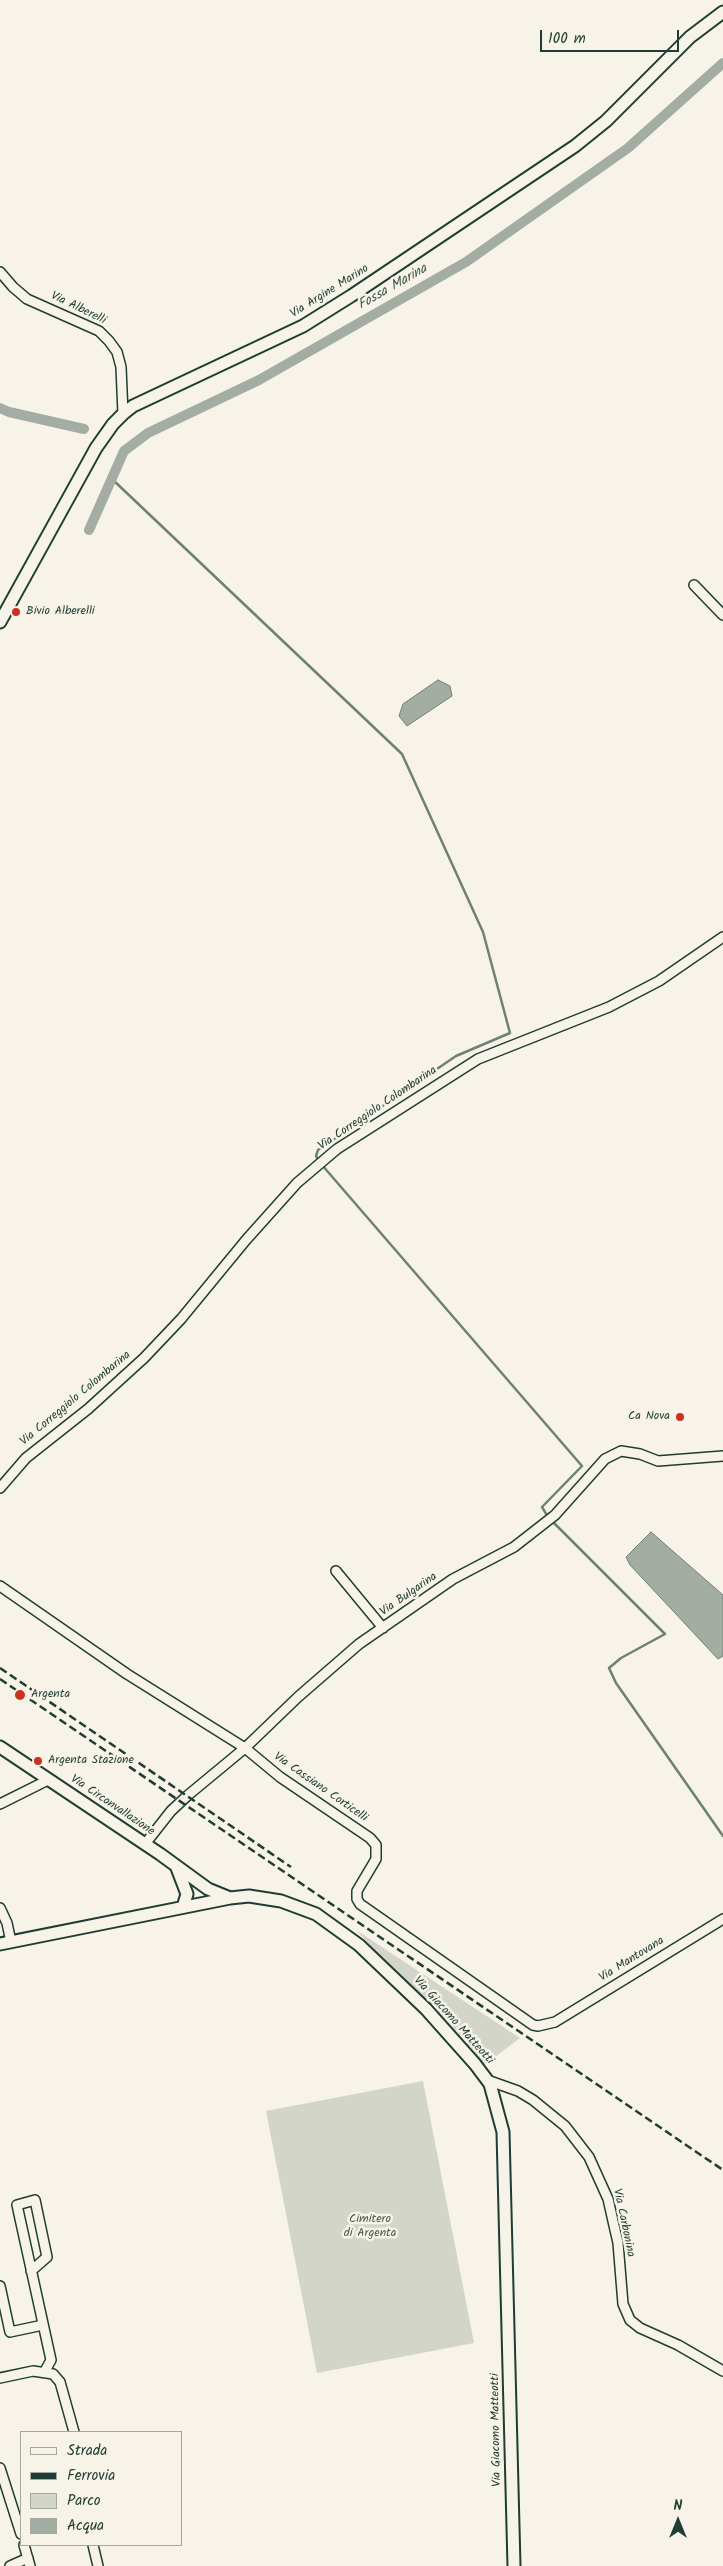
<!DOCTYPE html>
<style>
body{margin:0}
#map{position:relative;width:723px;height:2566px;overflow:hidden;background:#f7f3e8;font-family:Kalam,sans-serif}
canvas{display:block}
.legend{position:absolute;left:20px;top:2431px;width:162px;height:115px;box-sizing:border-box;background:#f7f3e8;border:1px solid #a1aaa0;margin:0;padding:6px 9px;list-style:none;font-size:15px;color:#1f3d34}
.legend li{display:flex;align-items:center;gap:10px;height:25px}
.legend b{width:25px;border:1px solid #a1aaa0}
.north{position:absolute;left:653px;top:2496px;width:50px;height:50px;-webkit-text-stroke:4px #f7f3e8;paint-order:stroke;rotate:0deg;font-size:14px;font-weight:700;line-height:20px;text-align:center;color:#1f3d34}
.north::after{content:'';display:block;margin:auto;width:18px;height:22px;background:#1f3d34;clip-path:polygon(50% 0,100% 100%,50% 72%,0 100%)}
.scale{position:absolute;left:540px;top:30px;width:139px;height:22px;box-sizing:border-box;border:2px solid #1f3d34;border-top:0;padding-left:6px;font-size:15px;line-height:18px;white-space:nowrap;color:#1f3d34;-webkit-text-stroke:4px #f7f3e8;paint-order:stroke}
</style>
<div id="map">
<canvas width="723" height="2566"></canvas>
<ul class="legend">
<li><b style="height:6px;background:#f7f3e8"></b>Strada</li>
<li><b style="height:6px;background:#1f3d34"></b>Ferrovia</li>
<li><b style="height:14px;background:#d3d5ca"></b>Parco</li>
<li><b style="height:14px;background:#a4ada3"></b>Acqua</li>
</ul>
<div class="north">N</div>
<div class="scale">100 m</div>
</div>
<script>
const ctx = document.querySelector('canvas').getContext('2d');
ctx.lineJoin = 'round';
function fill(path, color) { ctx.fillStyle = color; ctx.fill(path, 'evenodd'); }
const shape = rows => new Path2D(rows.map(r => 'M' + r).join(''));
function strokePath(path, color, width, dash) { ctx.strokeStyle = color; ctx.lineWidth = width; ctx.lineCap = dash ? 'butt' : 'round'; ctx.setLineDash(dash || []); ctx.stroke(path); }
function write(font, color, halo, rows, align = 'center') {
  ctx.font = font + ' Kalam,sans-serif'; ctx.lineWidth = 5; ctx.setLineDash([]); ctx.textBaseline = 'middle'; ctx.strokeStyle = halo; ctx.fillStyle = color; for (const [text, x, y, turn = 0] of rows) {
    ctx.save(); ctx.translate(x, y); ctx.rotate((+turn || 0) * Math.PI / 180); ctx.textAlign = isNaN(turn) ? turn : align; if (halo) ctx.strokeText(text, 0, 0); ctx.fillText(text, 0, 0); ctx.restore();
  }
}
fill(shape([
 [356,1930,520,2038,483,2066],
 [423,2081,474,2343,317,2373,266,2111]
]), '#d3d5ca');
const water = shape([
 [438,680,450,686,452,696,407,726,399,716,403,704,438,680],
 [651,1532,723,1595,723,1656,718,1659,630,1565,626,1557,651,1532]
]);
fill(water, '#a4ada3');
strokePath(water, '#6f8077', 1);
strokePath(shape([
 [112,479,402,754,483,932,510,1033,456,1056,318,1150,316,1156,319,1161],
 [322,1165,582,1466,542,1507,548,1517],
 [552,1521,665,1634,621,1658,609,1668,616,1683,723,1836]
]), '#6f8077', 2.5);
strokePath(shape([
 [0,408,9,412,84,429],
 [89,530,124,451,148,433,259,380,466,262,628,148,723,63]
]), '#a4ada3', 10);
const minor = shape([
 [0,272,13,287,27,299,99,331,109,341,117,352,121,367,123,414],
 [694,585,723,615],
 [0,1488,26,1458,88,1409,144,1358,181,1319,246,1240,297,1183,337,1149,478,1059,609,1007,659,981,723,937],
 [336,1571,383,1628],
 [0,1586,127,1674,245,1748,280,1777,370,1838,376,1845,376,1859,357,1891,357,1899,360,1904,533,2025,538,2026,555,2022,723,1919],
 [0,1804,48,1780],
 [145,1844,171,1811,187,1796,245,1748,298,1697,359,1644,453,1579,514,1547,555,1515,605,1459,621,1451,640,1454,658,1461,723,1456],
 [0,1908,7,1923,11,1942],
 [487,2080,518,2091,533,2100,565,2126,589,2157,608,2199,618,2243,623,2304,630,2320,640,2328,678,2345,723,2371],
 [31,2271,47,2257,35,2200,17,2205,51,2360,45,2371],
 [0,2286,10,2332,43,2325],
 [0,2378,33,2371,53,2374,60,2382,74,2432],
 [0,2468,21,2534],
 [24,2545,30,2566],
 [93,2545,98,2566],
 [10,2566,28,2558]
]);
const tertiary = shape([
 [0,622,96,448,113,424,123,414,133,406,303,326,351,296,575,146,606,121,690,37,723,12],
 [0,1747,160,1854,208,1889,230,1898],
 [177,1868,187,1894,183,1907],
 [0,1944,230,1898,249,1896,281,1901,316,1914,359,1945,426,2009,475,2064,490,2084,503,2132,514,2566]
]);
strokePath(minor, '#1f3d34', 12);
strokePath(tertiary, '#1f3d34', 15);
strokePath(minor, '#f7f3e8', 9);
strokePath(tertiary, '#f7f3e8', 11);
strokePath(shape([
 [0,1668,291,1867],
 [0,1679,723,2170]
]), '#1f3d34', 2.5, [8, 4]);
for (const [x, y, r, color] of [
 [16,612,5,"#c8321e"],
 [680,1417,5,"#c8321e"],
 [20,1695,6,"#c8321e"],
 [38,1761,5,"#c8321e"]
]) { const dot = new Path2D(); dot.arc(x, y, r, 0, 2 * Math.PI); ctx.fillStyle = color; ctx.fill(dot); strokePath(dot, '#f7f3e8', 2); }
write('12px', '#1f3d34', '#f7f3e8', [
 ["Via Argine Marino",330,292,-32],
 ["Via Alberelli",78,309,26],
 ["Via Correggiolo Colombarina",378,1109,-34],
 ["Via Correggiolo Colombarina",76,1399,-40],
 ["Via Bulgarina",409,1595,-35],
 ["Via Cassiano Corticelli",320,1788,35],
 ["Via Circonvallazione",112,1806,34],
 ["Via Mantovana",632,1960,-32],
 ["Via Giacomo Matteotti",453,2021,48],
 ["Via Carbonina",623,2223,78],
 ["Via Giacomo Matteotti",497,2430,-91]
]);
write('12px', '#1f3d34', '#f7f3e8', [
 ["Bivio Alberelli",26,612],
 ["Ca Nova",670,1417,"right"],
 ["Argenta",31,1695],
 ["Argenta Stazione",48,1761]
], 'left');
write('12px', '#435b52', '#f7f3e8', [
 ["Cimitero",370,2220],
 ["di Argenta",370,2234]
]);
write('italic 14px', '#405950', '#f7f3e8', [
 ["Fossa Marina",393,288,-30]
]);
</script>
